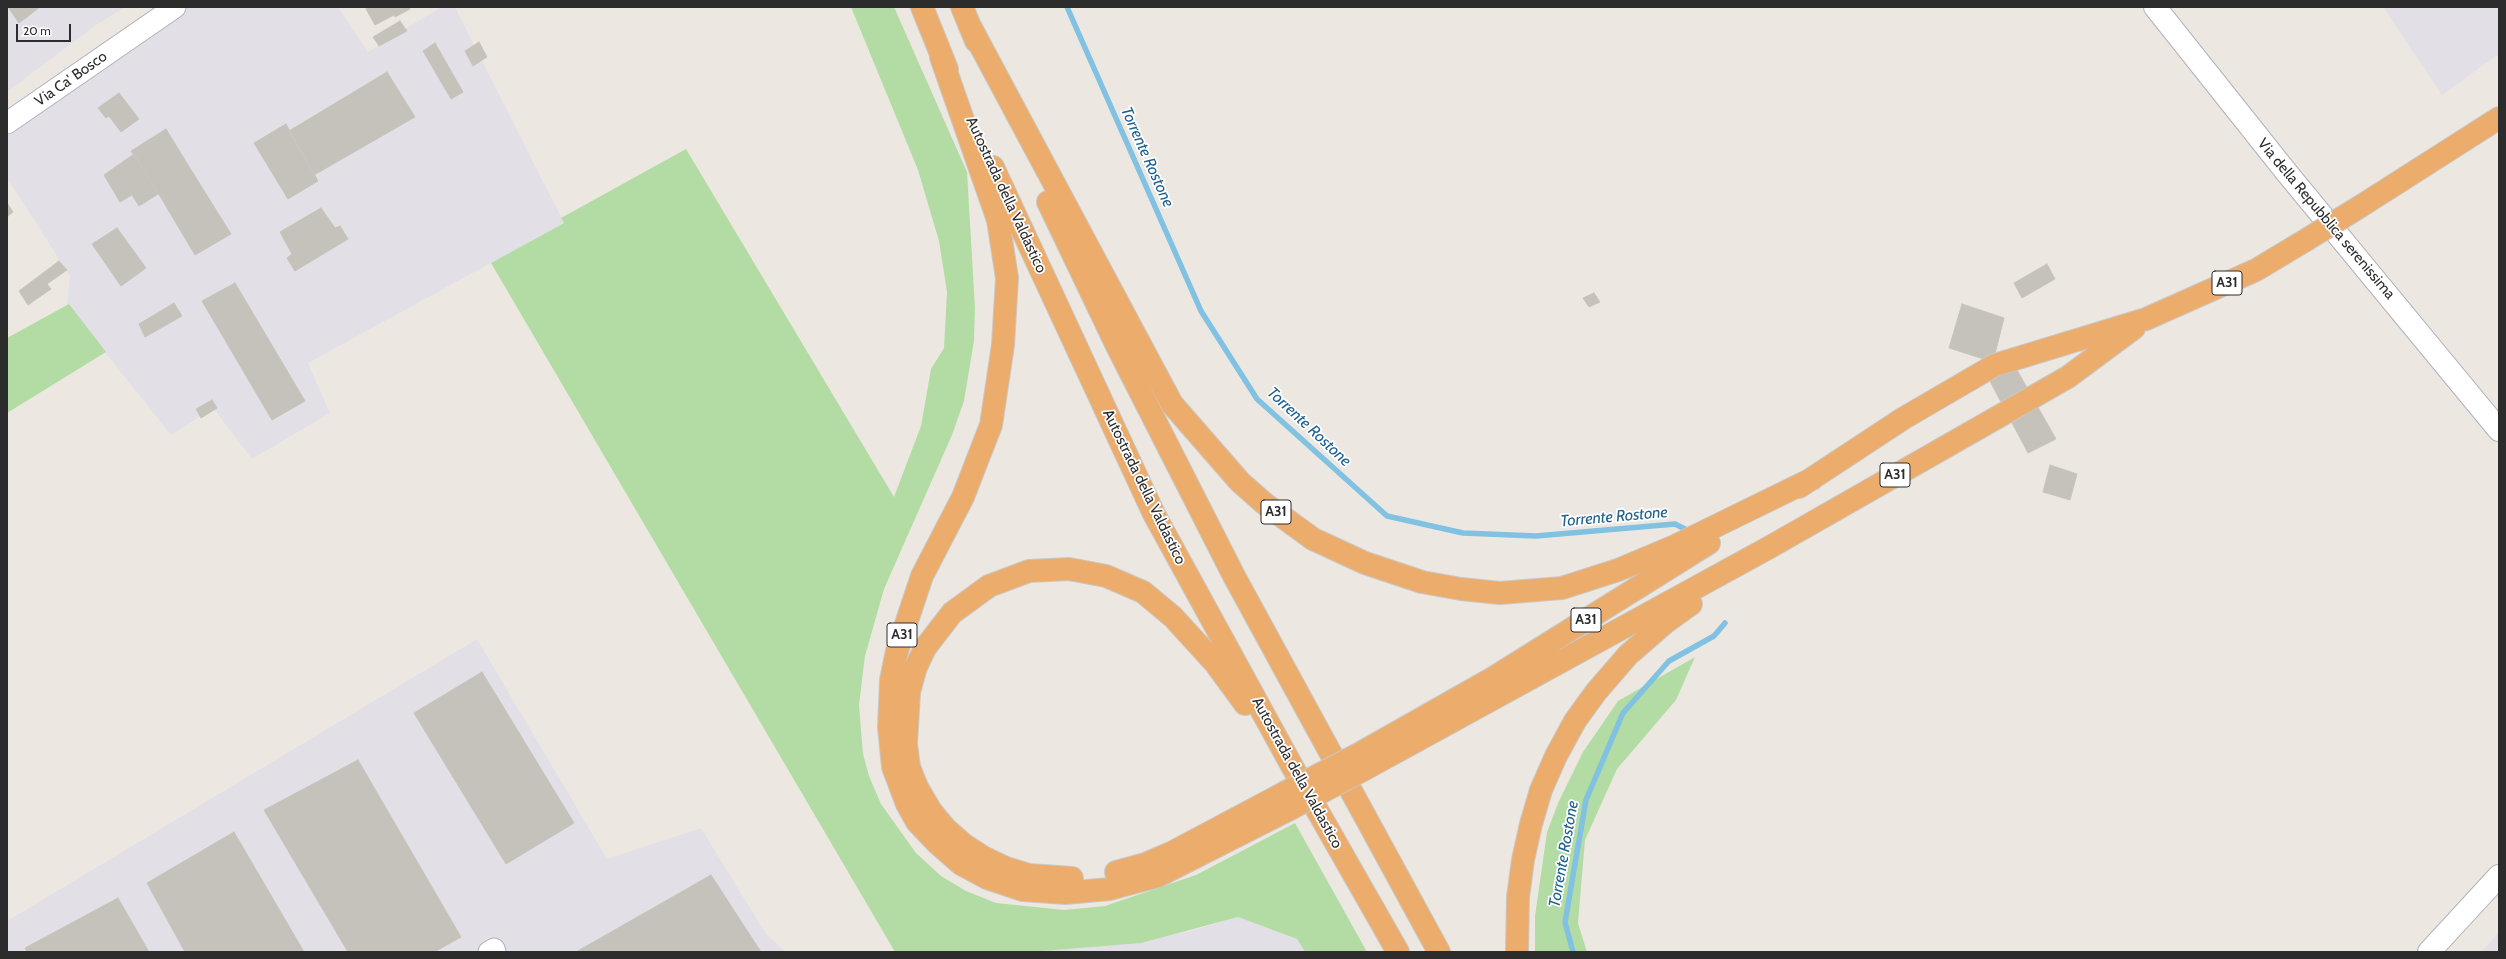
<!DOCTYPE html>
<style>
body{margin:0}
#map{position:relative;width:2506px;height:959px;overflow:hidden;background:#ece8e1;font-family:Cabin,sans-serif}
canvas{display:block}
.frame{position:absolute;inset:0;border:8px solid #2c2c2c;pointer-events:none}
.scale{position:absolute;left:16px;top:24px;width:55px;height:18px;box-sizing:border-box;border:2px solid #2c2c2c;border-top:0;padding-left:5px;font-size:12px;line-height:14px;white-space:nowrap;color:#2c2c2c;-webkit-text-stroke:3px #fff;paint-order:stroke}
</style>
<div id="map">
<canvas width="2506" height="959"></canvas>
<div class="frame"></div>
<div class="scale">20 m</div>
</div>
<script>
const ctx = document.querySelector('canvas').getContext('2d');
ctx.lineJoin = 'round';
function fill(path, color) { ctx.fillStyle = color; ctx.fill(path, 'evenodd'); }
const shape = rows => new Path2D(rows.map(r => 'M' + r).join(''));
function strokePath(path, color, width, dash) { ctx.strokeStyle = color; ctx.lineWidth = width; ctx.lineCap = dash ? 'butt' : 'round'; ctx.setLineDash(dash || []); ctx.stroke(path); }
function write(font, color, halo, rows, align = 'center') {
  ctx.font = font + ' Cabin,sans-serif'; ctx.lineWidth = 3.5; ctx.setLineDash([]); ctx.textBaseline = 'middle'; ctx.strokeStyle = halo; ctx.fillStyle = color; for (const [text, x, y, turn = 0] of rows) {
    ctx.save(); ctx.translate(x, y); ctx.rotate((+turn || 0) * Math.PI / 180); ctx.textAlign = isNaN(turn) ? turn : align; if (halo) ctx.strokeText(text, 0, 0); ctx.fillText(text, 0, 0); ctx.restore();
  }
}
fill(shape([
 [7,7,125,7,96,25,7,92],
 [186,7,338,7,368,52,441,7,455,7,564,223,308,363,330,413,252,459,213,408,171,435,67,305,70,276,7,178,7,135,20,124],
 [2383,7,2499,7,2499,54,2442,95],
 [477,639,607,859,701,828,766,934,786,952,7,952,7,921],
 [1238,917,1297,939,1305,952,1030,952,1187,932],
 [2499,932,2499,952,2481,952]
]), '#e2e0e6');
fill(shape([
 [851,7,894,7,967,172,975,308,974,341,964,401,952,435,884,589,865,656,859,705,863,754,869,776,881,804,916,853,941,876,966,891,996,903,1064,910,1105,906,1196,875,1295,823,1367,952,1305,952,1297,939,1238,917,1141,943,1030,952,895,952,491,263,564,223,561,218,686,149,894,497,921,426,931,369,944,348,947,292,939,241,918,170],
 [69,304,106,352,7,413,7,338],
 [1695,657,1676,700,1617,769,1585,840,1578,923,1587,952,1535,952,1535,916,1547,832,1559,801,1583,752,1618,701]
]), '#b3dca4');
strokePath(shape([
 [1067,7,1201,311,1257,399,1387,516,1463,533,1536,536,1675,524,1687,530],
 [1573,952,1565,922,1586,800,1623,713,1669,661,1714,636,1725,623]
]), '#81c1e1', 5.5);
const building = shape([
 [8,7,40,7,19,23,8,7],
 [409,7,410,9,395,17,394,15,375,25,366,9,368,7,409,7],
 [400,21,407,31,379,46,373,37,400,21],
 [479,42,487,57,473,66,465,51,479,42],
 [435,43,463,92,451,99,423,51,435,43],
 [387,72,415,117,314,175,289,131,387,72],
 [119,93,139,119,121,132,109,116,106,118,98,108,119,93],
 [286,124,318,181,288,199,254,143,286,124],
 [166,129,188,165,154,186,131,151,166,129],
 [134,154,152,183,120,202,104,175,134,154],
 [188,165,231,234,195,255,154,186,188,165],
 [152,183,158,194,139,206,132,195,152,183],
 [7,203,13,212,7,217,7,203],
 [321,208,335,228,340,226,348,239,295,271,287,258,292,254,280,232,321,208],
 [117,228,146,268,121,286,92,244,117,228],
 [59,261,67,270,47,284,51,289,28,305,19,291,59,261],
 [2047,264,2055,279,2022,298,2014,283,2047,264],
 [235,283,305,401,272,420,202,301,235,283],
 [1594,293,1600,302,1589,307,1583,298,1594,293],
 [174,303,182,316,145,337,139,324,174,303],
 [1962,304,2004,318,1993,362,1949,348,1962,304],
 [2008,354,2056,439,2028,453,1983,368,2008,354],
 [212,400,217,408,201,418,196,409,212,400],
 [2050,465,2077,474,2070,500,2043,492,2050,465],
 [482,672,574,823,506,864,414,713,482,672],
 [358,760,461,937,434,952,348,952,264,810,358,760],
 [234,832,304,952,185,952,147,883,234,832],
 [711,875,761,952,576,952,711,875],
 [118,898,149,952,27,952,25,948,118,898]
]);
fill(building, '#c5c2bc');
strokePath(building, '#c8c4ba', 1);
const minor = shape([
 [7,123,175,7],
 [489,952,494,949,495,952]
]);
const tertiary = shape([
 [2155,7,2287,173,2499,430]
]);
const secondary = shape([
 [2429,952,2499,876]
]);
const motorway = shape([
 [922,7,947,69],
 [962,7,976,41],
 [971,28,1172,404,1240,482,1265,504,1313,539,1365,563,1422,582,1461,589,1500,593,1562,588,1618,570,1675,546,1812,479],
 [941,57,998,220,1007,278,1003,345,991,425,963,497,922,576,897,651,891,680,889,727,893,767,907,804,917,822,937,843,961,864,987,878,1023,890,1065,893,1110,889,1158,876,1292,808],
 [993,167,1154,514,1292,766,1398,952],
 [1048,202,1118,348,1234,576,1439,952],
 [2361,206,2499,118],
 [1799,487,1904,418,1995,365,2146,319,2256,270,2306,240],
 [1357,755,1493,678,1709,543],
 [1363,770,1770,547,2068,377,2134,328],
 [1116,872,1145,864,1173,852,1284,793],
 [1072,878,1029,875,1006,868,983,857,963,844,945,828,931,811,917,787,909,767,906,744,909,692,916,667,925,648,952,613,989,586,1029,571,1069,569,1106,576,1143,592,1173,617,1215,663,1245,704],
 [1517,952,1518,897,1523,860,1531,824,1541,790,1556,756,1575,721,1596,692,1628,655,1666,622,1691,604]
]);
strokePath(minor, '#b1b2bb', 23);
strokePath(tertiary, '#b1b2bb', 24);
strokePath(secondary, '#b1b2bb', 24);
strokePath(motorway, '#c8c8c8', 24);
strokePath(minor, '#fff', 21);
strokePath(tertiary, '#fff', 22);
strokePath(secondary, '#fff', 22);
strokePath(motorway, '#ecac6c', 22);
const motorwayBridge = shape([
 [2306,240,2361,206],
 [1284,793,1357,755],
 [1292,808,1363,770]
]);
strokePath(motorwayBridge, '#c8c8c8', 24, []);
strokePath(motorwayBridge, '#ecac6c', 22);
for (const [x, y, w] of [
 [2227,283,30],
 [1895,475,30],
 [1276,512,30],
 [1586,620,30],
 [902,635,30]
]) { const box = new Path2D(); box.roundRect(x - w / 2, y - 12, w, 24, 3); ctx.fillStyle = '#fff'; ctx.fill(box); strokePath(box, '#2c2c2c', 1); }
write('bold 14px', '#2c2c2c', null, [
 ["A31",2227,283],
 ["A31",1895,475],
 ["A31",1276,512],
 ["A31",1586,620],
 ["A31",902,635]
]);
write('15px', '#2c2c2c', '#fff', [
 ["Via Ca' Bosco",71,79,-35],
 ["Autostrada della Valdastico",1006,195,65],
 ["Via della Repubblica serenissima",2326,219,50],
 ["Autostrada della Valdastico",1144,487,64],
 ["Autostrada della Valdastico",1297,773,61]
]);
write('italic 16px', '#1e618f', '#fff', [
 ["Torrente Rostone",1147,157,66],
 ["Torrente Rostone",1309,427,43],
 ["Torrente Rostone",1614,517,-5],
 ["Torrente Rostone",1564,854,-80]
]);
</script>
